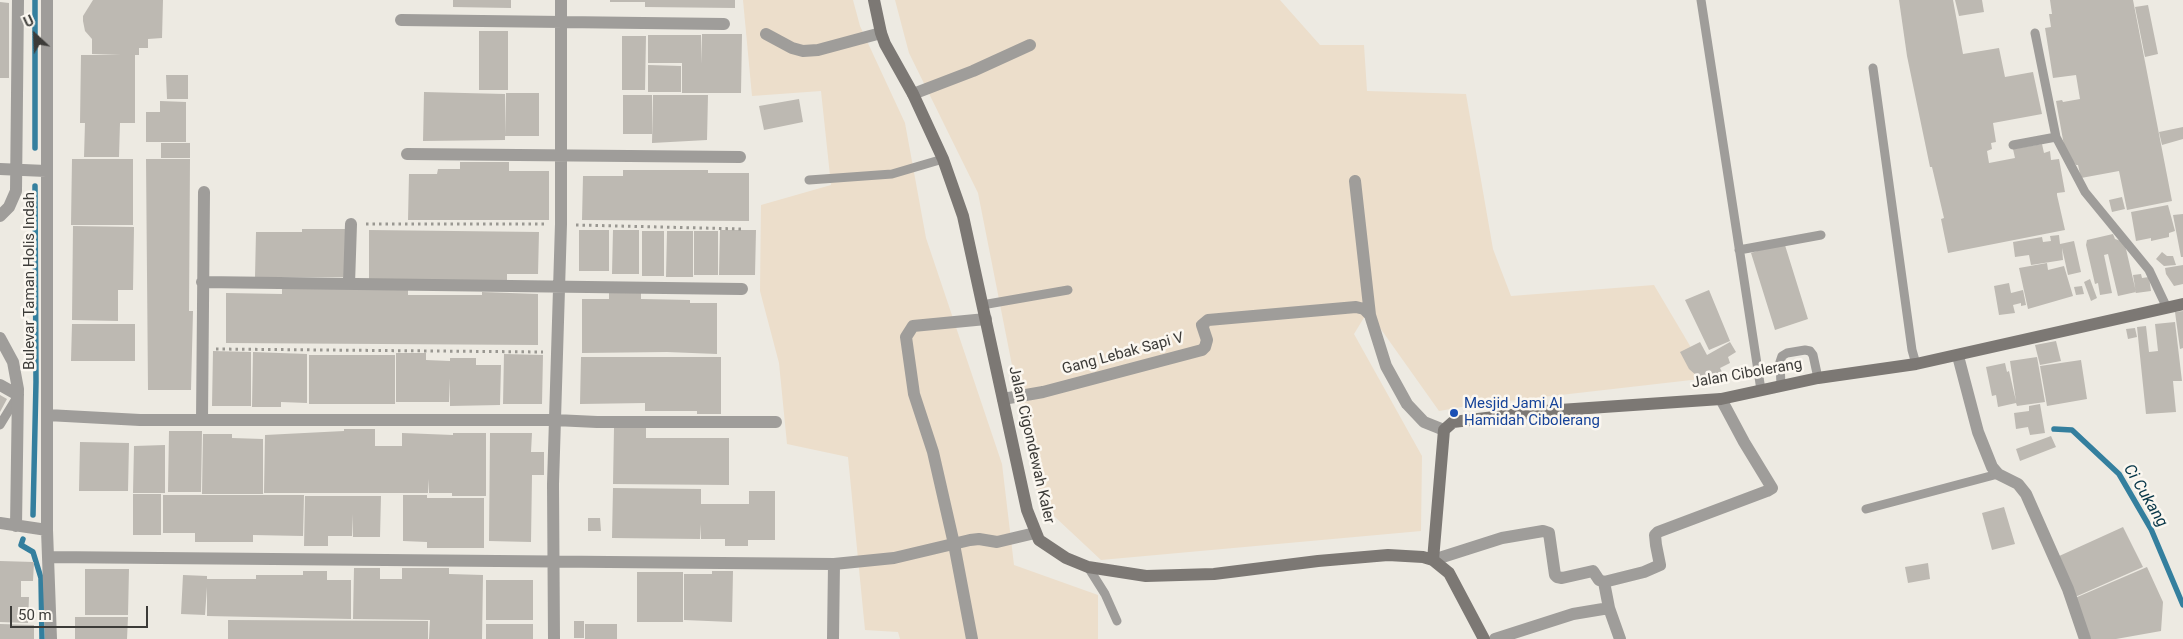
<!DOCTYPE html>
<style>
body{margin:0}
#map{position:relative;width:2183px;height:639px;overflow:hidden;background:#edeae2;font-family:Roboto,sans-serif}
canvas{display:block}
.north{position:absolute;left:10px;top:10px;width:50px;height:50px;-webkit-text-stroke:4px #fbf7f0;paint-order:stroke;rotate:335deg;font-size:14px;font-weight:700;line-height:20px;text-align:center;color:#3c3b38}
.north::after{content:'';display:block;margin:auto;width:18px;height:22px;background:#3c3b38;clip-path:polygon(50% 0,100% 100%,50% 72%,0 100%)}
.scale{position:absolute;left:10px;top:606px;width:138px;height:22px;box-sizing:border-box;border:2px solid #3c3b38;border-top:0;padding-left:6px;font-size:15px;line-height:18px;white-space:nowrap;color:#3c3b38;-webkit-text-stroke:4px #fbf7f0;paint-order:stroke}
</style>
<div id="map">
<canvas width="2183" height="639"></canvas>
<div class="north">U</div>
<div class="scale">50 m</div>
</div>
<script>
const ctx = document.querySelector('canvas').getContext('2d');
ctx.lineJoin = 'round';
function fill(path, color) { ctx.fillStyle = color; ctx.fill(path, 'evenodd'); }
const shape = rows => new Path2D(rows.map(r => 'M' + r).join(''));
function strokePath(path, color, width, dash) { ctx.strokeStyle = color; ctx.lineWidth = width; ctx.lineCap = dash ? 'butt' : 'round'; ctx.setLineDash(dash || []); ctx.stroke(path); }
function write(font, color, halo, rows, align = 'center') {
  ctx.font = font + ' Roboto,sans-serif'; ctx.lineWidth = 5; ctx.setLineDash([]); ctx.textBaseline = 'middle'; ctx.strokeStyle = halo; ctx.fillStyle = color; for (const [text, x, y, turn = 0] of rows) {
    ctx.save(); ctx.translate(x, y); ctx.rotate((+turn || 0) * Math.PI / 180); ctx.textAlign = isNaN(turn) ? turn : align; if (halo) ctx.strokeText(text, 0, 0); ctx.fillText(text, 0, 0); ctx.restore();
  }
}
fill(shape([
 [743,0,853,0,860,26,905,123,926,238,1002,464,1014,565,1098,595,1098,639,900,639,898,632,865,630,848,457,787,444,779,363,760,291,761,205,831,185,821,91,752,96],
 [895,0,1280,0,1320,45,1364,45,1367,91,1466,94,1493,249,1511,296,1654,285,1709,378,1473,405,1439,411,1368,311,1354,334,1422,456,1421,531,1101,560,1039,502,978,193,909,53]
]), '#ecdecb');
strokePath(shape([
 [35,148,35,0],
 [2054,429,2072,430,2119,474,2151,529,2183,605],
 [33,515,36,382,35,186],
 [23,539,21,545,33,552,41,578,42,639]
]), '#347f9e', 5.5);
fill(shape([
 [93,0,163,0,162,38,148,39,148,48,139,48,139,55,135,55,135,123,120,123,119,157,84,157,85,123,80,123,81,55,121,55,92,54,92,39,85,31,83,21,83,16],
 [453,0,511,0,511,8,453,7],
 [610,0,735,0,735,8,645,7,645,2,610,2],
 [1899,0,1953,0,1963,54,1999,48,2005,77,2033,72,2042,114,1993,123,1996,142,1991,143,1992,149,1987,151,1989,163,2015,158,2013,149,2042,144,2044,153,2050,151,2051,160,2059,159,2065,192,2057,193,2057,195,2065,230,1948,253,1941,219,1944,218,1932,167,1930,167,1907,56],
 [1955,0,1982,0,1984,12,1959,16],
 [2050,0,2133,0,2172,201,2127,210,2119,171,2081,178,2078,165,2076,165,2065,151,2056,101,2062,100,2063,102,2080,99,2076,75,2053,78,2045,28,2051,27,2049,14,2052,14],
 [0,2,9,3,9,78,0,78],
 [2148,5,2158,54,2145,57,2135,7],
 [479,31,508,31,508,90,479,90],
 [702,34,742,34,741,93,682,93,682,63,648,63,648,35,701,35,702,64],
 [622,36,646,36,645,90,622,90],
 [648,65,681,66,681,92,648,92],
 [166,75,188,75,188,99,167,99],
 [424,92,505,94,505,140,423,141],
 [506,93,539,93,539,136,505,136],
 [623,95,652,95,652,134,623,134],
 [653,95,708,95,707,140,652,143],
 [799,99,803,122,764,130,759,106],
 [160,101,186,102,186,142,146,142,146,112,160,112],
 [2183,127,2183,139,2162,145,2159,132],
 [161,143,190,143,190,158,161,158],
 [72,159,133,159,133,225,71,225],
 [146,159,190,159,189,311,193,311,191,390,148,390],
 [460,162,509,162,509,171,549,171,549,220,408,220,409,174,437,174,438,169,460,169],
 [623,170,708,170,708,173,749,173,749,221,582,220,583,176,623,176],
 [2122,197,2125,209,2112,212,2109,200],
 [2168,205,2175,231,2169,233,2169,237,2151,241,2151,238,2136,241,2131,212],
 [2183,214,2183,257,2181,257,2173,215],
 [73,226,134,227,133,290,118,290,118,321,72,320],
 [302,229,346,229,345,277,255,277,256,232,302,232],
 [369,230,539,232,538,274,507,274,507,280,369,280],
 [579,230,609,230,609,271,579,271],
 [613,230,639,230,639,274,612,274],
 [720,230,756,230,755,275,719,275],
 [642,231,664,231,664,276,642,276],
 [667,231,693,231,693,277,666,277],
 [694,231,718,231,718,275,694,275],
 [2113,234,2115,239,2121,241,2126,249,2136,292,2118,296,2108,254,2104,255,2112,293,2100,295,2098,283,2095,284,2086,245,2087,240],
 [2059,235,2060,244,2074,241,2081,272,2068,275,2062,248,2063,260,2031,265,2029,255,2015,257,2013,242,2042,237,2043,242,2051,241,2050,236],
 [1784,242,1808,319,1775,330,1751,253],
 [2162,252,2167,256,2173,256,2176,265,2164,266,2156,259],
 [2047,263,2048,270,2064,266,2073,296,2028,309,2019,268],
 [2183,265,2183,284,2174,286,2166,274,2165,268],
 [2141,274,2142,278,2149,277,2151,291,2136,293,2133,275],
 [2090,279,2097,298,2091,301,2084,282],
 [2009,283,2011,293,2023,290,2026,305,2021,306,2021,303,2013,305,2015,313,1999,315,1994,286],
 [2082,286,2084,294,2076,295,2074,287],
 [282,287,408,288,408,295,482,295,482,292,538,294,538,345,226,343,226,293,282,294],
 [609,289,641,289,641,299,690,300,690,303,717,303,717,354,667,352,582,353,582,299,609,299],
 [1709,290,1730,341,1709,350,1685,300],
 [2183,311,2183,348,2180,349,2175,312],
 [2175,322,2182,381,2173,381,2176,412,2146,414,2137,327,2146,326,2149,352,2158,351,2155,324],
 [72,324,135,324,135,361,71,361],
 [2135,328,2137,337,2128,339,2126,329],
 [2056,341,2061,361,2040,365,2035,345],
 [1700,342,1707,355,1730,342,1736,352,1728,357,1730,363,1720,368,1722,372,1704,382,1689,369,1680,352],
 [213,351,251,352,251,406,212,406],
 [253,352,307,354,307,403,281,402,281,407,252,407],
 [396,353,426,353,426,360,450,361,450,358,476,358,476,365,501,365,500,405,450,406,450,378,449,402,396,402],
 [504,354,543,355,542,404,503,404],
 [309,355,395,355,395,404,309,404],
 [581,357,721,357,721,414,697,414,697,411,645,411,645,403,580,404],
 [2037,357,2045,402,2017,406,2016,403,1998,407,1996,395,1992,396,1986,367,2005,363,2007,372,2009,371,2016,401,2010,361],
 [2081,360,2087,399,2047,406,2040,366],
 [0,395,7,399,0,412],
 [2040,404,2045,433,2030,435,2028,427,2016,429,2014,413,2029,411,2029,406],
 [614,428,646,428,646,438,729,438,729,485,613,484],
 [344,429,375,429,375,446,402,446,402,433,453,435,453,433,486,433,486,496,452,496,452,493,429,493,429,479,428,493,264,493,265,435,344,431],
 [169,431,202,431,201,492,168,492],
 [490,433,532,433,531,452,544,452,544,475,532,475,531,542,489,541],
 [203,434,232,434,232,438,263,439,263,494,202,494],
 [2051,436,2056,447,2020,461,2016,449],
 [80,442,129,443,128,491,79,491],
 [165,445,165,493,133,493,134,446],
 [613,488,701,489,701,504,749,504,749,491,775,491,775,540,748,540,748,546,725,546,725,539,701,539,701,524,700,539,612,538],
 [133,494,161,494,161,535,133,535],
 [163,495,304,495,303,536,253,535,253,542,195,542,195,533,163,533],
 [403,495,427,495,427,498,484,498,484,548,427,548,427,542,403,541],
 [305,496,381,496,380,537,353,537,352,514,352,536,328,536,328,546,304,546],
 [2004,507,2015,544,1992,550,1982,513],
 [588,518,600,518,601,531,588,531],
 [2123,527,2143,567,2075,597,2057,557],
 [0,561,34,562,33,581,21,581,21,597,29,597,28,623,0,622],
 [1928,563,1930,579,1908,583,1905,567],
 [2147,567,2163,602,2161,631,2116,639,2091,639,2075,598],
 [354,568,380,568,380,579,402,579,402,568,449,568,449,574,483,575,482,639,429,639,430,620,353,619],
 [85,569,129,569,128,615,85,615],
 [303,571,327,571,327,580,351,580,351,619,207,616,207,587,205,615,181,614,183,575,207,576,207,579,256,579,256,575,303,575],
 [712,571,733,571,732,622,684,620,684,574,712,574],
 [637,572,683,572,683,622,637,622],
 [486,580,533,580,533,620,486,620],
 [75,617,128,617,127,639,75,639],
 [228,620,428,621,428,639,228,639],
 [574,621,584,621,584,638,574,638],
 [0,624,34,625,34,639,0,639],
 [486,624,533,624,533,639,486,639],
 [585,624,617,624,617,639,585,639]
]), '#bdb9b2');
strokePath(shape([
 [366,224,547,224],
 [576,225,743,229],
 [216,349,543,352]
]), '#999791', 3, [2.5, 4]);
strokePath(shape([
 [1701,0,1761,390],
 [2035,33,2056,137,2085,192,2149,270,2167,308],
 [1873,68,1912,350,1916,364],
 [2013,145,2056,137],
 [809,180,892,174,943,159],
 [1739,250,1821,235],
 [982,305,1068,290],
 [1781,386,1780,362,1782,356,1787,353,1805,350,1810,351,1813,355,1818,378],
 [0,425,17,397],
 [1866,509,1998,474],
 [1088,567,1105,594,1117,621]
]), '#9f9d9a', 9);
strokePath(shape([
 [47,0,47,530,51,639],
 [401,20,724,24],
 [766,34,792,48,803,51,818,50,881,33],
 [913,94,973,71,1030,45],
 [407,154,740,157],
 [0,169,46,171],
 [1355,181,1370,315,1386,366,1407,404,1424,422,1444,430],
 [0,216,9,207,16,191,18,0],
 [202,282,742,289],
 [349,284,351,224],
 [0,338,13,362,18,389,16,526],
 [1958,356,1978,432,1992,467,1998,474,2018,484,2026,494,2068,589,2085,639],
 [0,385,18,395],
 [1003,399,1043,392,1202,350,1205,347,1207,340,1202,325,1208,320,1356,307,1364,309,1370,315],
 [47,415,140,420,555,420,597,422,776,422],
 [202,420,204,192],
 [0,523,47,530],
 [48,557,834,564,894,558,970,540,979,539,997,542,1035,533],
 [1433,560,1502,538,1543,531,1549,533,1555,575,1557,577,1562,578,1593,571,1599,580,1604,582,1644,572,1660,565,1656,545,1655,535,1658,532,1767,491,1772,488,1744,442,1721,399],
 [1604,582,1609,608],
 [554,639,553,484,561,224,561,0],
 [833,639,834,564],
 [972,639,954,544,933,452,914,394,906,337,913,326,986,319],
 [1495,639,1573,614,1609,608,1620,639]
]), '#9f9d9a', 12);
strokePath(shape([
 [874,0,881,33,885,44,913,94,943,159,963,216,1027,510,1039,540,1066,558,1088,567,1146,576,1214,574,1318,561,1388,555,1423,557,1433,560,1449,573,1484,639],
 [1433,560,1444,430,1453,422,1545,411,1721,399,1818,378,1916,364,2183,304]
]), '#7c7874', 12);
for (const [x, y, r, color] of [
 [1454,413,5,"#1a4fb4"]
]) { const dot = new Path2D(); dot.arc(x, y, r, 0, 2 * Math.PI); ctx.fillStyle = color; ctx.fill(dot); strokePath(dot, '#fbf7f0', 2); }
write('15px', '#3c3b38', '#fbf7f0', [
 ["Bulevar Taman Holis Indah",30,281,-90],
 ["Gang Lebak Sapi V",1123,354,-15],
 ["Jalan Cibolerang",1747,374,-10],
 ["Jalan Cigondewah Kaler",1031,445,77]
]);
write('15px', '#164399', '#fbf7f0', [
 ["Mesjid Jami Al",1464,404],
 ["Hamidah Cibolerang",1464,421]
], 'left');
write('italic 16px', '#043446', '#fbf7f0', [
 ["Ci Cukang",2145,496,59]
]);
</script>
